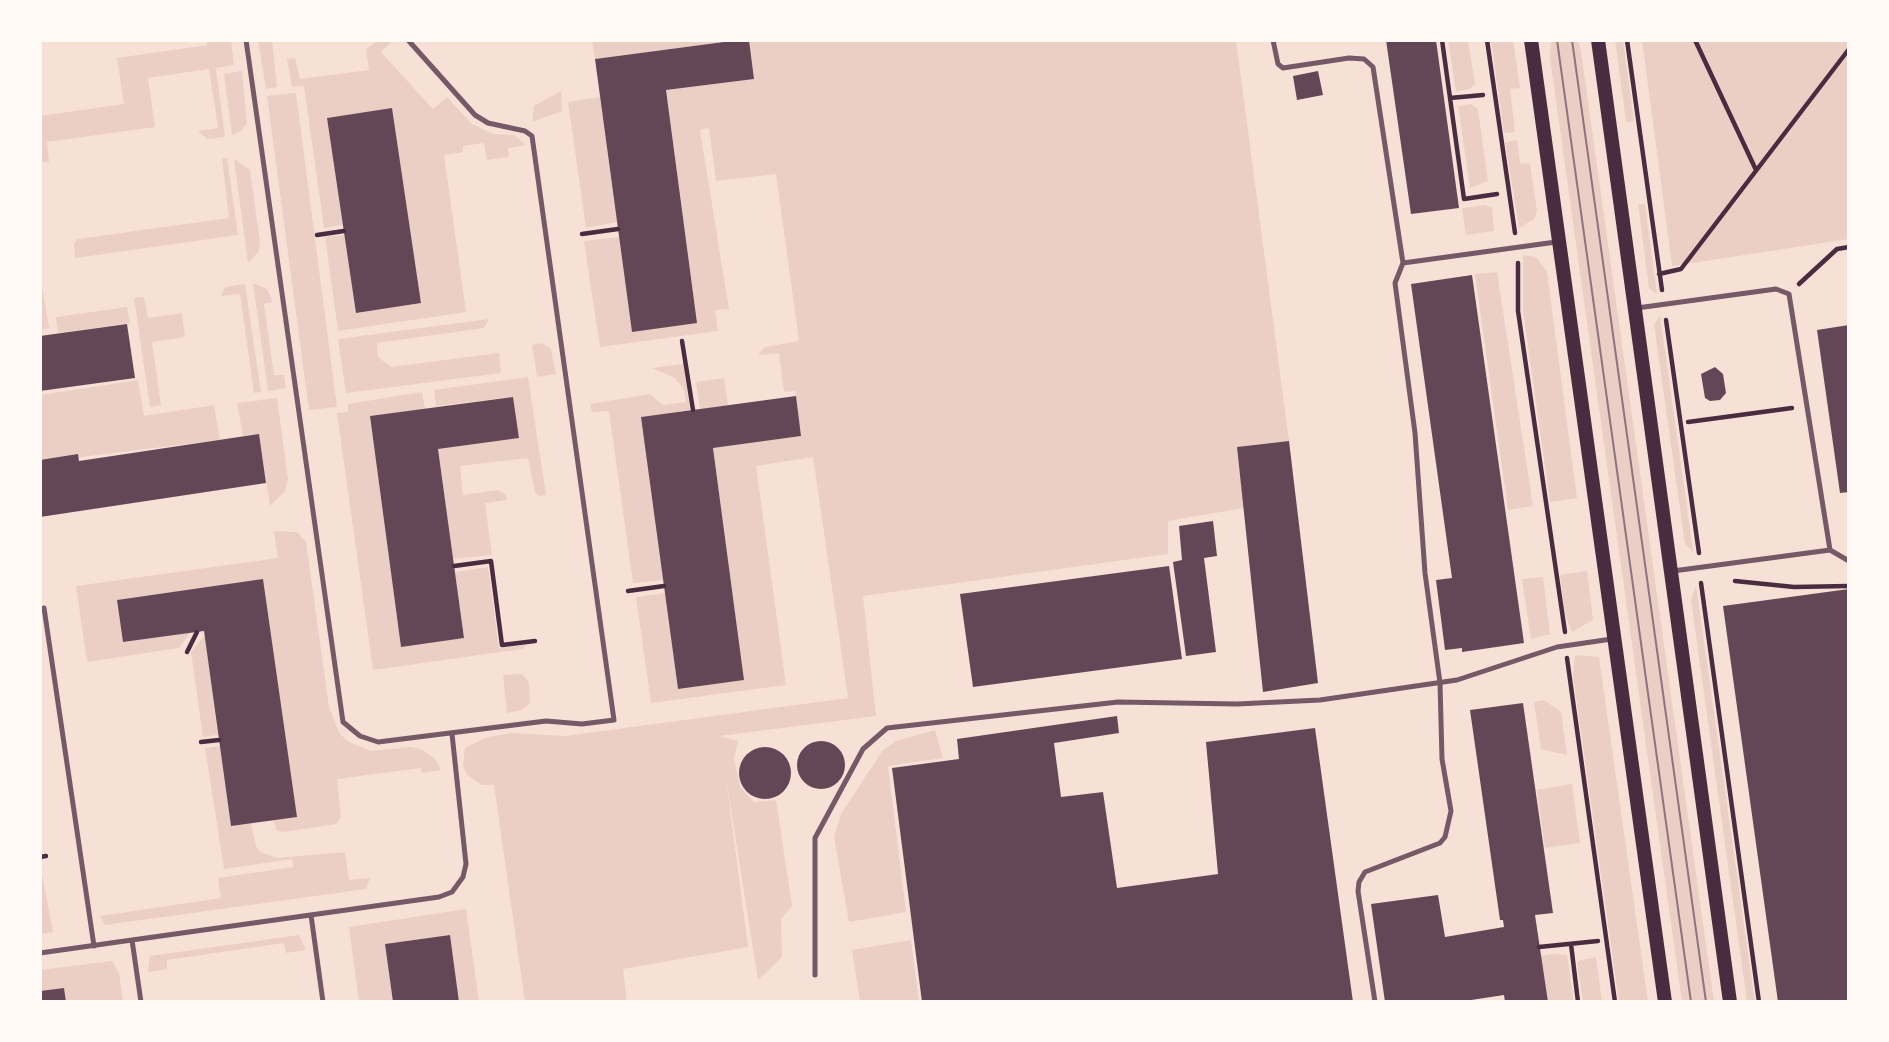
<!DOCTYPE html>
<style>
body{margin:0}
#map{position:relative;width:1889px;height:1042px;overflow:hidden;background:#f7e1d7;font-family:"DejaVu Sans",sans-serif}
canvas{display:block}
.frame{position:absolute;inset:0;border:42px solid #fffaf5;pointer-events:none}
</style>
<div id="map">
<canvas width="1889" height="1042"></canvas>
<div class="frame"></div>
</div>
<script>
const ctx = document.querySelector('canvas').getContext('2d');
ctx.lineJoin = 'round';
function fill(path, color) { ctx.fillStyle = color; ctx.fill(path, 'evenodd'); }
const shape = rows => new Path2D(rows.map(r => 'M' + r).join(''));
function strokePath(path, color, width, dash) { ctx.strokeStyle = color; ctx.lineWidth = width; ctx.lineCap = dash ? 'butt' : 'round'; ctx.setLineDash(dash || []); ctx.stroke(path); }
fill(shape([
 [207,40,231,40,234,65,216,68,225,137,207,139,198,131,218,128,209,69,148,78,155,127,47,142,49,162,42,162,40,116,124,104,117,58,207,45],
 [258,40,272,40,277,87,266,89],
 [379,40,394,40,381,52,433,109,447,97,472,124,493,134,514,135,526,145,508,148,509,157,487,160,484,143,463,146,463,152,444,155,466,312,338,331,325,237,345,235,357,313,421,303,392,109,327,118,343,225,324,228,304,86,292,87,287,59,295,58,300,79,369,70,366,49],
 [592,40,739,40,595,59],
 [749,40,1236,40,1289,441,1237,447,1244,508,1168,521,1168,554,863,596,876,716,720,736,738,741,734,759,740,787,754,802,776,800,792,906,781,919,782,957,758,980,726,778,748,947,623,969,627,1002,525,1002,494,785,482,785,467,775,463,766,465,748,487,737,512,733,565,736,848,698,813,457,756,466,786,685,651,703,636,597,665,593,678,689,744,680,713,448,801,436,795,391,784,392,779,353,758,355,765,347,799,341,776,174,716,181,709,128,700,130,729,309,715,310,718,331,600,347,584,241,619,237,632,331,697,322,666,90,754,79],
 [1448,40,1468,40,1475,84,1470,89,1456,92],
 [1491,40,1513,40,1520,88,1510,89,1515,132,1504,133],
 [1551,40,1578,40,1581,51,1714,1002,1682,1002,1550,58],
 [1615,40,1623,40,1634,121,1626,122],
 [1642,40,1849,40,1849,239,1672,266],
 [242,71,247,123,242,130,232,135,224,74],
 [561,91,562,111,532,122,534,106],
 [296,93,337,407,309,410,267,96],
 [600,97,617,222,586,228,568,102],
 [1471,104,1478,109,1488,181,1470,188,1458,106],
 [1517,140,1520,164,1530,163,1537,211,1534,219,1519,228,1505,142],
 [227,158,238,235,75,258,74,243,78,239,229,218,222,159],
 [234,159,250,170,260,241,259,251,248,263],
 [1645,204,1657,294,1649,288,1638,204],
 [1485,205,1492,208,1494,231,1466,235,1462,208],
 [1523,255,1536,257,1547,272,1577,498,1550,502,1523,311],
 [1497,272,1533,506,1508,510,1475,274],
 [40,274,49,328,40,330],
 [253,283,267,289,273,302,264,304,274,375,284,375,286,388,268,391],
 [245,284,261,392,254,393,240,294,221,296,225,287],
 [144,297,148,318,182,313,185,337,152,342,161,405,150,407,134,298],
 [127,307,130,323,58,333,56,317],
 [1660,315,1688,514,1693,552,1685,544,1654,325],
 [489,319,484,328,377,343,378,357,391,367,499,353,501,373,346,393,338,339],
 [542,343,551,349,556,374,537,377,532,345],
 [683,364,690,410,642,417,664,580,633,583,609,411,592,412,590,404,650,394,663,405,686,402,684,390,675,378,652,368],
 [528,377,546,495,539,496,535,492,528,458,460,466,463,495,498,490,506,495,507,500,485,503,492,555,453,559,438,449,519,438,513,397,436,406,434,390],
 [724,378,728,405,700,409,696,382],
 [138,380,144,416,214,405,220,440,40,462,40,395],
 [422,392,425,409,370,416,401,646,464,638,455,572,488,567,499,648,526,645,522,649,373,670,337,413,348,412,348,404],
 [277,398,288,479,285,491,270,506,259,435,243,436,237,403],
 [274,531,297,532,306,542,329,707,340,734,349,742,371,751,411,747,423,750,435,759,441,770,422,773,421,768,337,779,341,818,336,824,284,832,277,831,273,820,296,816,263,580,117,600,123,642,190,633,179,648,87,662,76,586,278,558],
 [1587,571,1593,620,1572,632,1565,614,1560,575],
 [1543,577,1550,634,1531,639,1522,579],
 [1696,585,1755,1002,1747,1002,1691,600],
 [205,635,218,735,203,737,191,652],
 [1575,655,1599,657,1648,1002,1619,1002,1573,676],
 [522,674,529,682,530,703,522,710,507,713,503,675],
 [1544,700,1561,712,1567,755,1541,749,1534,702],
 [935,730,943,758,888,766,906,912,849,922,834,837,841,814,883,750,896,741],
 [220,746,231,826,251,823,256,846,260,852,277,858,345,852,349,880,370,878,366,889,105,925,100,916,221,898,218,878,293,867,292,859,224,869,205,748],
 [1572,784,1580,843,1545,848,1537,790],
 [40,864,53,932,40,934],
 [466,909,479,1002,459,1002,449,935,385,944,393,1002,359,1002,349,927],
 [299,935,306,950,286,953,284,943,167,960,167,969,148,972,150,956],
 [911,940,919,1002,860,1002,852,950],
 [1552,954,1567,955,1574,1002,1547,1002,1541,956],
 [1596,957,1602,1002,1583,1002,1577,963,1580,960],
 [112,961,119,973,123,1002,66,1002,64,988,40,991,40,970]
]), '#ebcfc5');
fill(shape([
 [739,40,749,40,754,79,666,90,697,323,632,332,595,59],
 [1386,40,1436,40,1459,208,1411,214],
 [1318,71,1323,95,1297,100,1293,76],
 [392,108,421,303,356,313,327,118],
 [1472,275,1524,643,1462,652,1462,648,1445,650,1436,580,1452,578,1411,284],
 [127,324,135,378,40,391,40,336],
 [1849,325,1849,492,1840,493,1817,330],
 [1715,367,1723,374,1726,393,1720,400,1710,401,1705,398,1701,374],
 [796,396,801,436,713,448,744,680,678,689,641,417],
 [513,397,519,438,438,449,464,638,401,647,370,416],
 [259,434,266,483,40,517,40,460,78,454,79,461],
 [1289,441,1318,683,1263,692,1237,447],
 [1213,521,1217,556,1204,558,1216,652,1186,656,1173,562,1182,560,1179,526],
 [1169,566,1182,659,973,687,960,594],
 [263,579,297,817,231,826,204,631,123,642,117,600],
 [1849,589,1849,1002,1778,1002,1723,606],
 [1523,703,1553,913,1535,915,1548,1002,1505,1002,1504,995,1458,1002,1385,1002,1371,904,1438,895,1445,937,1504,927,1503,920,1500,920,1470,710],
 [1117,716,1119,733,1054,743,1061,797,1103,792,1117,888,1218,874,1206,742,1315,728,1353,1002,922,1002,892,768,959,759,957,739],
 '797 765a24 24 0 1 1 48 0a24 24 0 1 1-48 0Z',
 '739 773a26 26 0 1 1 52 0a26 26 0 1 1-52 0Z',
 [450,935,459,1002,393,1002,385,944],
 [64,988,66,1002,40,1002,40,991]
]), '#644757');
strokePath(shape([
 [1442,40,1464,199,1497,194],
 [1487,40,1515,233],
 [1627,40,1662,290],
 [1695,40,1756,170],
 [1450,98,1483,95],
 [582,234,618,229],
 [317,235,344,231],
 [1518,263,1518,311,1565,632],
 [1659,274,1681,269,1849,49],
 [1799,284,1837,249,1849,247],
 [1666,320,1699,553],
 [682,341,693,410],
 [1688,422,1792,408],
 [454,566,491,561,502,645,535,641],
 [1735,581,1794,587,1849,586],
 [1701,583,1759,1002],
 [628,591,664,586],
 [187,652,197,632],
 [1567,658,1615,1002],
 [201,742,219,740],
 [40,857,46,856],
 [1571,944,1578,1002],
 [1539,947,1598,941]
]), '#4a2c40', 4.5);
strokePath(shape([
 [246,40,343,722,360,736,378,742,546,721,582,724,614,720,532,136,525,131,488,123,475,115,408,40],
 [1273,40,1278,64,1283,68,1349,58,1364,59,1373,67,1403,263,1395,283,1415,433,1425,573,1440,683,1442,759,1451,811,1445,837,1440,843,1365,872,1359,882,1358,891,1375,1002],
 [1403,263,1556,242],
 [1637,308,1776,289,1789,294,1830,550],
 [1673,571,1830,550,1849,561],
 [44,608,94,946],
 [311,915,323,1002],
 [40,953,132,940],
 [815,975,815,838,863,749,887,728,1118,702,1237,704,1320,700,1457,680,1557,647,1612,639],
 [141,1002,132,940,439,897,452,892,463,877,466,864,452,734]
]), '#755966', 5);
strokePath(shape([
 [1531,40,1665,1002],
 [1598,40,1730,1002]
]), '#4a2c40', 14);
strokePath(shape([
 [1557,40,1691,1002],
 [1572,40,1706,1002]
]), '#8f747c', 2);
</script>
